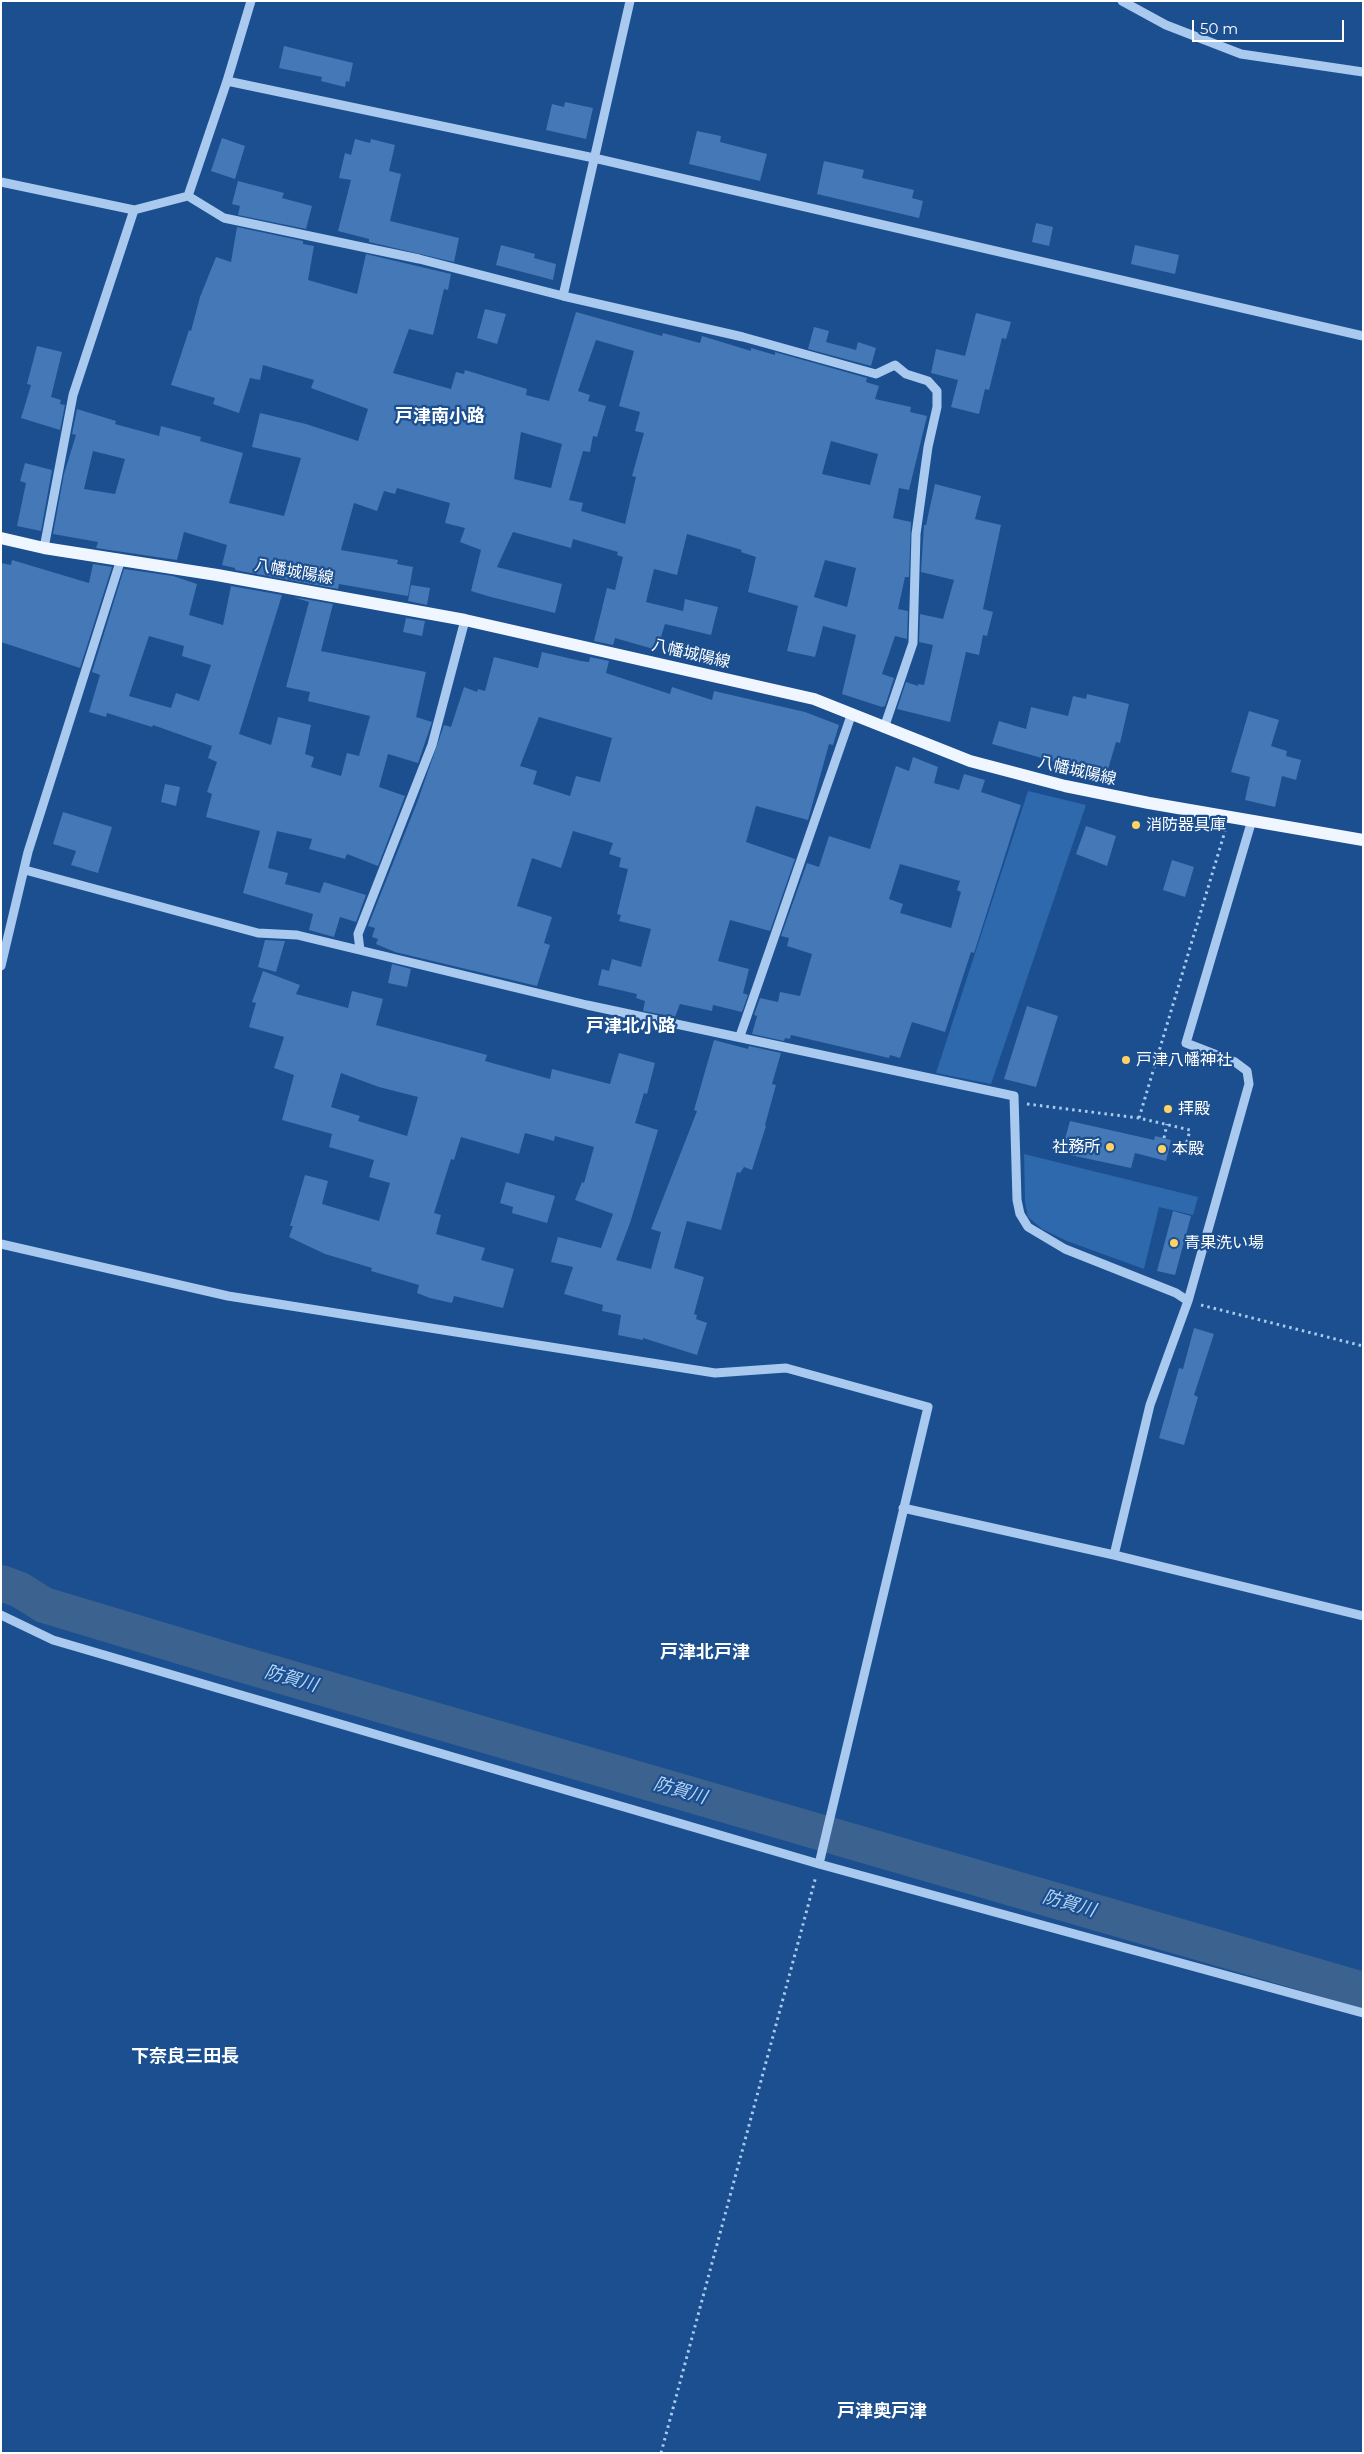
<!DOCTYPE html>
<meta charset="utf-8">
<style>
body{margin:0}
#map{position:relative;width:1364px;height:2454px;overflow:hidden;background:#1b4f8f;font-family:Montserrat,sans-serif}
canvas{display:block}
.frame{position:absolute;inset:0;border:2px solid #fff;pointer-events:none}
.scale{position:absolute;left:1192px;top:20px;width:152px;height:22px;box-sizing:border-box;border:2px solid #fff;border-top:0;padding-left:6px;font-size:15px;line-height:18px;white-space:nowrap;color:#fff;-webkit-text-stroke:4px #1b4f8f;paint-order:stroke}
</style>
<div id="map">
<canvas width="1364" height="2454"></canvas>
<div class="frame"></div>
<div class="scale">50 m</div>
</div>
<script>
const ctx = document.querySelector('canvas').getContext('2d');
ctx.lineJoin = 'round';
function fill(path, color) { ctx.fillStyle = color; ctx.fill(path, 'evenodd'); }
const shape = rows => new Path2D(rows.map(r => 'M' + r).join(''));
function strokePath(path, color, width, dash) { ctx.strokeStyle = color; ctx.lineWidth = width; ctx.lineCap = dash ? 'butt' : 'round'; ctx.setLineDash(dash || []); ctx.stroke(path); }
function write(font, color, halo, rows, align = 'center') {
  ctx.font = font + ' Montserrat,"Noto Sans JP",sans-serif'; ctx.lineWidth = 4.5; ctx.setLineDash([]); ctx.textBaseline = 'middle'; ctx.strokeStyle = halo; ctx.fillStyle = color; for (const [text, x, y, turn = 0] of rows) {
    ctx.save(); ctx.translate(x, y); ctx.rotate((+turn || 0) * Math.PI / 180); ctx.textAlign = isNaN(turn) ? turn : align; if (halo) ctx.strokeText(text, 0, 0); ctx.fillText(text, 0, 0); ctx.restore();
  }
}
fill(shape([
 [1028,791,1086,805,991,1084,936,1073],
 [1024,1154,1198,1197,1193,1215,1159,1207,1144,1269,1067,1241,1042,1229,1028,1217,1025,1202]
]), '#2e69ad');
strokePath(shape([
 [1,1583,20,1590,44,1605,227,1660,1363,1990]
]), '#3c6290', 36);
fill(shape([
 [284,46,353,63,349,82,346,81,345,87,321,81,322,77,279,68],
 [565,102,593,108,586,139,546,130,552,104,564,107],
 [697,131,721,136,720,142,767,154,760,181,689,164],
 [222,138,245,146,235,179,211,171],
 [355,139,370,143,371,139,395,145,389,171,401,174,390,221,459,238,454,262,369,242,369,239,338,231,351,180,339,178,345,153,351,155],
 [824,161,864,170,862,178,914,190,912,198,923,201,919,218,817,194],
 [238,181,284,193,282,198,312,206,306,229,238,215,240,206,232,204],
 [1036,223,1053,227,1049,246,1032,242],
 [237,227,303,241,303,244,314,246,308,280,357,294,366,254,451,274,448,290,444,289,433,335,409,329,393,373,451,389,456,372,464,374,465,370,527,389,526,395,549,401,576,312,662,336,663,333,700,343,702,336,751,351,751,348,775,355,775,352,867,378,866,382,879,386,875,399,911,407,910,412,927,416,909,490,899,488,893,518,911,522,909,577,905,577,898,609,908,611,907,639,895,636,882,674,894,678,885,706,882,707,842,694,856,635,823,626,815,657,787,651,798,606,748,592,756,557,741,552,742,550,687,534,677,575,654,569,646,602,683,611,685,599,718,607,711,635,665,624,657,650,615,638,613,645,594,641,607,588,615,590,623,557,617,555,618,552,573,539,571,548,513,532,497,567,562,584,555,613,491,597,471,591,481,550,460,542,465,528,445,523,450,503,397,488,395,494,384,491,377,511,354,503,341,550,398,560,397,564,413,567,408,596,339,584,338,589,235,570,235,568,222,565,227,545,184,532,177,560,96,548,98,542,53,534,64,474,76,435,72,434,77,409,116,421,115,424,159,436,161,426,201,437,200,441,243,453,229,503,284,516,301,458,252,447,260,413,306,424,358,441,368,409,311,388,314,380,263,365,260,380,250,378,239,413,213,404,215,398,171,385,189,330,191,331,200,297,216,257,231,262],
 [596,340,634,351,619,406,640,412,635,431,644,433,632,476,636,477,625,524,581,511,583,503,569,500,583,451,590,452,593,436,597,437,606,406,588,401,590,395,578,391],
 [521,432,562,444,551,488,514,479],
 [831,441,878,454,870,485,822,474],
 [93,451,125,459,115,494,84,489],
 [825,560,856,568,847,607,814,597],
 [501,245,535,254,534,258,556,264,553,280,496,265],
 [1135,245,1179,255,1175,274,1131,264],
 [485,309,506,314,497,344,477,338],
 [976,313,1011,322,1006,339,1002,338,989,390,985,389,979,414,951,407,958,380,931,373,936,349,965,356],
 [814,327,829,331,826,342,856,350,858,342,876,348,871,366,808,349],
 [37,346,62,352,51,397,61,400,60,404,65,405,60,430,21,418,31,385,27,384],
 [25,463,52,470,41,531,17,526,26,483,20,481],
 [935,484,981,496,975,519,1001,525,983,609,993,612,987,636,983,635,979,655,966,652,950,722,897,709,906,682,918,686,918,684,924,685,933,645,919,642,920,614,943,619,954,580,921,572,924,525,926,525],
 [12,560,89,583,93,564,112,567,80,668,1,642,1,563,11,565],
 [124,569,173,576,197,584,189,615,223,625,231,586,282,595,239,734,271,745,278,717,311,725,305,754,314,757,311,767,341,776,347,753,359,756,370,716,308,701,310,692,286,687,309,602,293,597,333,604,321,651,426,672,416,717,432,722,418,763,388,754,379,787,405,796,378,866,347,854,345,859,309,849,312,839,277,831,268,868,288,873,285,884,320,893,324,882,366,895,356,922,340,917,334,937,309,930,313,914,243,893,260,831,206,817,212,794,207,792,217,762,208,758,212,746,153,725,152,727,107,713,106,717,89,712,100,675,92,672],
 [149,636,184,646,182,656,211,665,199,701,176,693,171,708,129,696],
 [411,585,430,588,427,605,408,601],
 [406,618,425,621,422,636,403,632],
 [542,652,581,661,589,662,590,657,609,661,606,673,670,694,672,687,712,700,714,691,805,712,839,725,833,745,829,744,808,820,756,806,746,842,795,859,770,931,730,920,718,961,749,969,743,993,748,995,742,1012,713,1005,712,1011,680,1004,675,1017,643,1011,645,1001,636,998,637,994,598,985,602,969,609,971,612,959,641,967,651,929,619,921,621,915,617,914,628,869,619,867,621,858,609,854,613,843,573,831,561,868,532,858,517,906,552,917,544,943,550,945,537,986,395,952,376,944,378,939,372,937,375,928,368,926,418,800,444,725,451,727,464,687,477,692,478,689,485,691,494,657,538,668],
 [539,717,612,738,600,782,576,776,570,796,533,784,537,771,520,766],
 [1087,694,1129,704,1120,743,1116,742,1106,776,992,744,999,721,1026,729,1031,707,1068,716,1073,696,1086,699],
 [1249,711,1279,720,1271,746,1287,751,1286,756,1301,760,1296,780,1282,776,1275,807,1245,800,1250,777,1231,772],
 [913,757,938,767,934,783,959,790,964,774,985,780,981,792,1021,805,974,953,971,952,945,1032,912,1022,900,1058,890,1055,889,1058,791,1035,790,1039,785,1038,784,1041,752,1034,757,1016,754,1015,760,998,778,1002,780,992,800,996,812,954,787,946,789,938,781,936,807,863,819,867,829,836,870,849,896,766,909,771],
 [900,864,960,881,957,890,961,892,951,928,900,913,903,904,889,899],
 [165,784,180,787,176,806,161,802],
 [63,812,112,827,98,873,71,865,76,851,53,844],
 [1086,826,1116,836,1107,866,1076,854],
 [1172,860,1194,867,1185,897,1163,890],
 [265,940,285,941,276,972,258,967],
 [392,964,411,969,407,987,388,983],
 [263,971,300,985,296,994,348,1008,352,991,383,999,376,1025,487,1055,485,1061,550,1079,552,1069,610,1084,619,1053,655,1063,647,1094,644,1093,635,1123,658,1130,630,1223,616,1260,651,1269,661,1232,651,1229,697,1111,694,1110,714,1040,748,1049,749,1046,781,1053,772,1084,776,1085,765,1125,766,1126,752,1170,744,1167,740,1173,737,1172,721,1230,687,1221,674,1268,704,1277,694,1314,697,1315,696,1319,707,1323,697,1355,643,1338,643,1340,618,1335,621,1315,602,1311,603,1305,564,1294,573,1267,551,1262,558,1237,601,1248,613,1214,575,1200,582,1182,584,1183,594,1147,555,1136,554,1141,525,1133,519,1154,461,1137,454,1160,451,1159,434,1213,441,1215,436,1234,485,1248,481,1260,514,1269,503,1308,454,1296,452,1303,430,1298,417,1293,419,1285,371,1271,372,1268,325,1254,289,1237,293,1226,290,1226,305,1175,328,1181,322,1204,379,1221,390,1183,369,1177,374,1160,329,1147,332,1134,282,1120,294,1075,274,1068,284,1037,249,1027,256,1003,252,1002],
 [341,1073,379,1087,418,1097,407,1136,358,1121,360,1116,331,1107],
 [1027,1006,1058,1016,1036,1087,1004,1079],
 [1070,1121,1154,1140,1155,1136,1171,1140,1166,1161,1135,1153,1131,1168,1061,1153],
 [506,1182,555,1196,547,1223,512,1213,513,1207,500,1203],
 [1173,1211,1191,1216,1175,1275,1157,1271],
 [1194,1328,1214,1334,1194,1395,1198,1397,1184,1445,1159,1438,1179,1368,1183,1369]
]), '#4478b7');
strokePath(shape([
 [1027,1104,1139,1118,1190,1130,1185,1149],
 [1139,1118,1225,831],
 [1164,1138,1167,1124],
 [1201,1305,1363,1346],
 [661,2453,816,1876]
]), '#a9c9ee', 3, [2.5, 4]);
strokePath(shape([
 [1122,1,1166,25,1241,54,1363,72],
 [227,81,594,158,1363,336],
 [1,182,134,210,188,196,224,218,419,259,563,296,743,337,876,374,895,365,906,374,928,381,937,391,937,407,928,447,916,534,913,643,884,728],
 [188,196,227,81,251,1],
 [563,296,630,1],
 [44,548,73,395,134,210],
 [25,870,258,933,297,935,587,1005,1014,1096,1017,1200,1020,1214,1028,1227,1065,1249,1176,1293,1188,1301],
 [360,950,358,934,432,745,465,620],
 [1,966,28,852,121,559],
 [740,1036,852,713],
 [1,1244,228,1296,715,1373,786,1368,928,1407,819,1864],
 [903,1508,1114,1555,1363,1616],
 [1114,1555,1150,1405,1188,1301,1249,1084,1247,1071,1235,1062,1186,1043,1252,820],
 [1,1615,53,1640,819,1864,1363,2013]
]), '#a9c9ee', 9);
strokePath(shape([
 [1,538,44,548,217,575,465,620,814,699,970,761,1065,786,1149,803,1363,840]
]), '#f0f6ff', 12);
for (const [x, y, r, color] of [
 [1136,825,5,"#ffd166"],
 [1126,1060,5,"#ffd166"],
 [1168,1109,5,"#ffd166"],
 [1110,1147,5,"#ffd166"],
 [1162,1149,5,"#ffd166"],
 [1174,1243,5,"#ffd166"]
]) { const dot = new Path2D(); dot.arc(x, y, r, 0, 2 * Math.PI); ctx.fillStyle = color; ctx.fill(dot); strokePath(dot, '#1b4f8f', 2); }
write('16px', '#fff', '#1b4f8f', [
 ["八幡城陽線",294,572,10],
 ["八幡城陽線",691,654,13],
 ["八幡城陽線",1077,771,13]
]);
write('16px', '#fff', '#1b4f8f', [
 ["消防器具庫",1146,825],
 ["戸津八幡神社",1136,1060],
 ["拝殿",1178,1109],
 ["社務所",1100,1147,"right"],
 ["本殿",1172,1149],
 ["青果洗い場",1184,1243]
], 'left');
write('bold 18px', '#fff', '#1b4f8f', [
 ["戸津南小路",440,417],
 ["戸津北小路",631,1027],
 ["戸津北戸津",705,1653],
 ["下奈良三田長",185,2057],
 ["戸津奥戸津",882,2412]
]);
write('italic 18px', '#b5d3f5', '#1b4f8f', [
 ["防賀川",291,1679,16],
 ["防賀川",680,1791,16],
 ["防賀川",1069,1904,16]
]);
</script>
